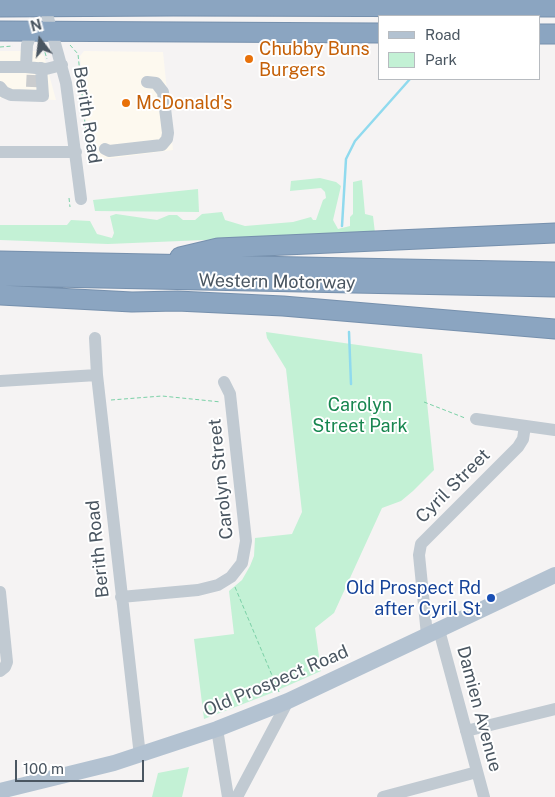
<!DOCTYPE html>
<style>
body{margin:0}
#map{position:relative;width:555px;height:797px;overflow:hidden;background:#f5f3f3;font-family:"Public Sans",sans-serif}
canvas{display:block}
.legend{position:absolute;left:378px;top:15px;width:162px;height:65px;box-sizing:border-box;background:#fff;border:1px solid #b7bbc0;margin:0;padding:6px 9px;list-style:none;font-size:15px;color:#4a5661}
.legend li{display:flex;align-items:center;gap:10px;height:25px}
.legend b{width:25px;border:1px solid #b7bbc0}
.north{position:absolute;left:15px;top:15px;width:50px;height:50px;-webkit-text-stroke:4px #fff;paint-order:stroke;rotate:345deg;font-size:14px;font-weight:700;line-height:20px;text-align:center;color:#4a5661}
.north::after{content:'';display:block;margin:auto;width:18px;height:22px;background:#4a5661;clip-path:polygon(50% 0,100% 100%,50% 72%,0 100%)}
.scale{position:absolute;left:15px;top:760px;width:129px;height:22px;box-sizing:border-box;border:2px solid #4a5661;border-top:0;padding-left:6px;font-size:15px;line-height:18px;white-space:nowrap;color:#4a5661;-webkit-text-stroke:4px #fff;paint-order:stroke}
</style>
<div id="map">
<canvas width="555" height="797"></canvas>
<ul class="legend">
<li><b style="height:6px;background:#b3c2d1"></b>Road</li>
<li><b style="height:14px;background:#c3f1d5"></b>Park</li>
</ul>
<div class="north">N</div>
<div class="scale">100 m</div>
</div>
<script>
const ctx = document.querySelector('canvas').getContext('2d');
ctx.lineJoin = 'round';
function fill(path, color) { ctx.fillStyle = color; ctx.fill(path, 'evenodd'); }
const shape = rows => new Path2D(rows.map(r => 'M' + r).join(''));
function strokePath(path, color, width, dash) { ctx.strokeStyle = color; ctx.lineWidth = width; ctx.lineCap = dash ? 'butt' : 'round'; ctx.setLineDash(dash || []); ctx.stroke(path); }
function write(font, color, halo, rows, align = 'center') {
  ctx.font = font + ' "Public Sans",sans-serif'; ctx.lineWidth = 4; ctx.setLineDash([]); ctx.textBaseline = 'middle'; ctx.strokeStyle = halo; ctx.fillStyle = color; for (const [text, x, y, turn = 0] of rows) {
    ctx.save(); ctx.translate(x, y); ctx.rotate((+turn || 0) * Math.PI / 180); ctx.textAlign = isNaN(turn) ? turn : align; if (halo) ctx.strokeText(text, 0, 0); ctx.fillText(text, 0, 0); ctx.restore();
  }
}
fill(shape([
 [0,51,38,51,44,56,56,100,0,98],
 [84,51,163,52,173,150,90,161,80,56]
]), '#fdf9ef');
fill(shape([
 [320,178,336,182,341,186,333,220,338,229,350,226,350,217,353,214,353,182,362,180,365,214,373,216,375,233,108,244,0,240,0,225,67,225,71,220,90,221,97,234,112,238,114,233,110,216,116,214,157,220,169,215,177,215,183,220,195,220,202,214,222,212,225,220,245,226,293,222,311,217,313,220,316,220,323,200,326,198,325,192,321,188,290,191,291,181],
 [198,189,199,212,95,211,93,200],
 [266,332,422,354,434,470,413,491,401,501,382,508,334,613,315,628,321,671,269,694,204,719,194,639,234,634,229,591,242,580,250,566,254,556,255,538,292,534,302,512,286,369,267,338],
 [189,767,182,797,152,797,158,773]
]), '#c3f1d5');
strokePath(shape([
 [342,226,346,159,355,141,410,79],
 [349,332,351,384]
]), '#90daee', 2.5);
strokePath(shape([
 [32,87,33,67]
]), '#caccce', 12, [12, 6]);
const highway = shape([
 [0,7,173,6,555,7],
 [0,31,379,33],
 [539,34,555,34],
 [180,257,218,248,555,233],
 [0,261,555,272],
 [0,276,555,287],
 [0,295,132,302,177,301,283,306,555,329]
]);
strokePath(highway, '#7690ad', 21);
strokePath(shape([
 [70,45,78,54,89,163],
 [43,46,47,59],
 [0,47,13,46],
 [69,198,70,207],
 [111,400,162,396,221,402],
 [424,402,465,418],
 [235,587,279,692]
]), '#7ad0a6', 1, [4, 2.5]);
strokePath(shape([
 [43,0,66,83,81,199],
 [0,67,26,67,46,69,62,65],
 [26,67,27,45,32,31],
 [0,87,4,92,11,95,43,96,41,68],
 [105,149,109,151,162,145,167,139,168,133,163,92,156,83,147,82],
 [0,152,76,152],
 [95,338,97,375,140,756],
 [0,381,97,375],
 [476,419,555,430],
 [0,592,7,662,5,667,0,671],
 [121,597,198,590,218,585,231,577,242,563,246,541,230,394,224,382],
 [439,630,484,797],
 [427,635,419,555,421,544,518,447,523,439,525,426],
 [217,729,228,797],
 [466,731,555,709],
 [237,797,288,701],
 [383,797,477,772]
]), '#c1cad2', 12);
strokePath(shape([
 [0,791,114,763,217,729,288,701,555,575]
]), '#b3c2d1', 16);
strokePath(highway, '#8ba5c1', 19);
for (const [x, y, r, color] of [
 [249,59,5,"#e8710a"],
 [126,103,5,"#e8710a"],
 [491,598,5,"#1a4fb4"]
]) { const dot = new Path2D(); dot.arc(x, y, r, 0, 2 * Math.PI); ctx.fillStyle = color; ctx.fill(dot); strokePath(dot, '#fff', 2); }
write('18px', '#c56008', '#fff', [
 ["Chubby Buns",259,49],
 ["Burgers",259,70],
 ["McDonald's",136,103]
], 'left');
write('18px', '#4a5661', '#fff', [
 ["Berith Road",87,115,81],
 ["Western Motorway",277,282,1],
 ["Carolyn Street",221,479,-96],
 ["Cyril Street",453,486,-45],
 ["Berith Road",98,549,-96],
 ["Old Prospect Road",276,681,-23],
 ["Damien Avenue",479,709,75]
]);
write('18px', '#17864f', '#fff', [
 ["Carolyn",360,405],
 ["Street Park",360,426]
]);
write('18px', '#164399', '#fff', [
 ["Old Prospect Rd",481,588],
 ["after Cyril St",481,609]
], 'right');
</script>
